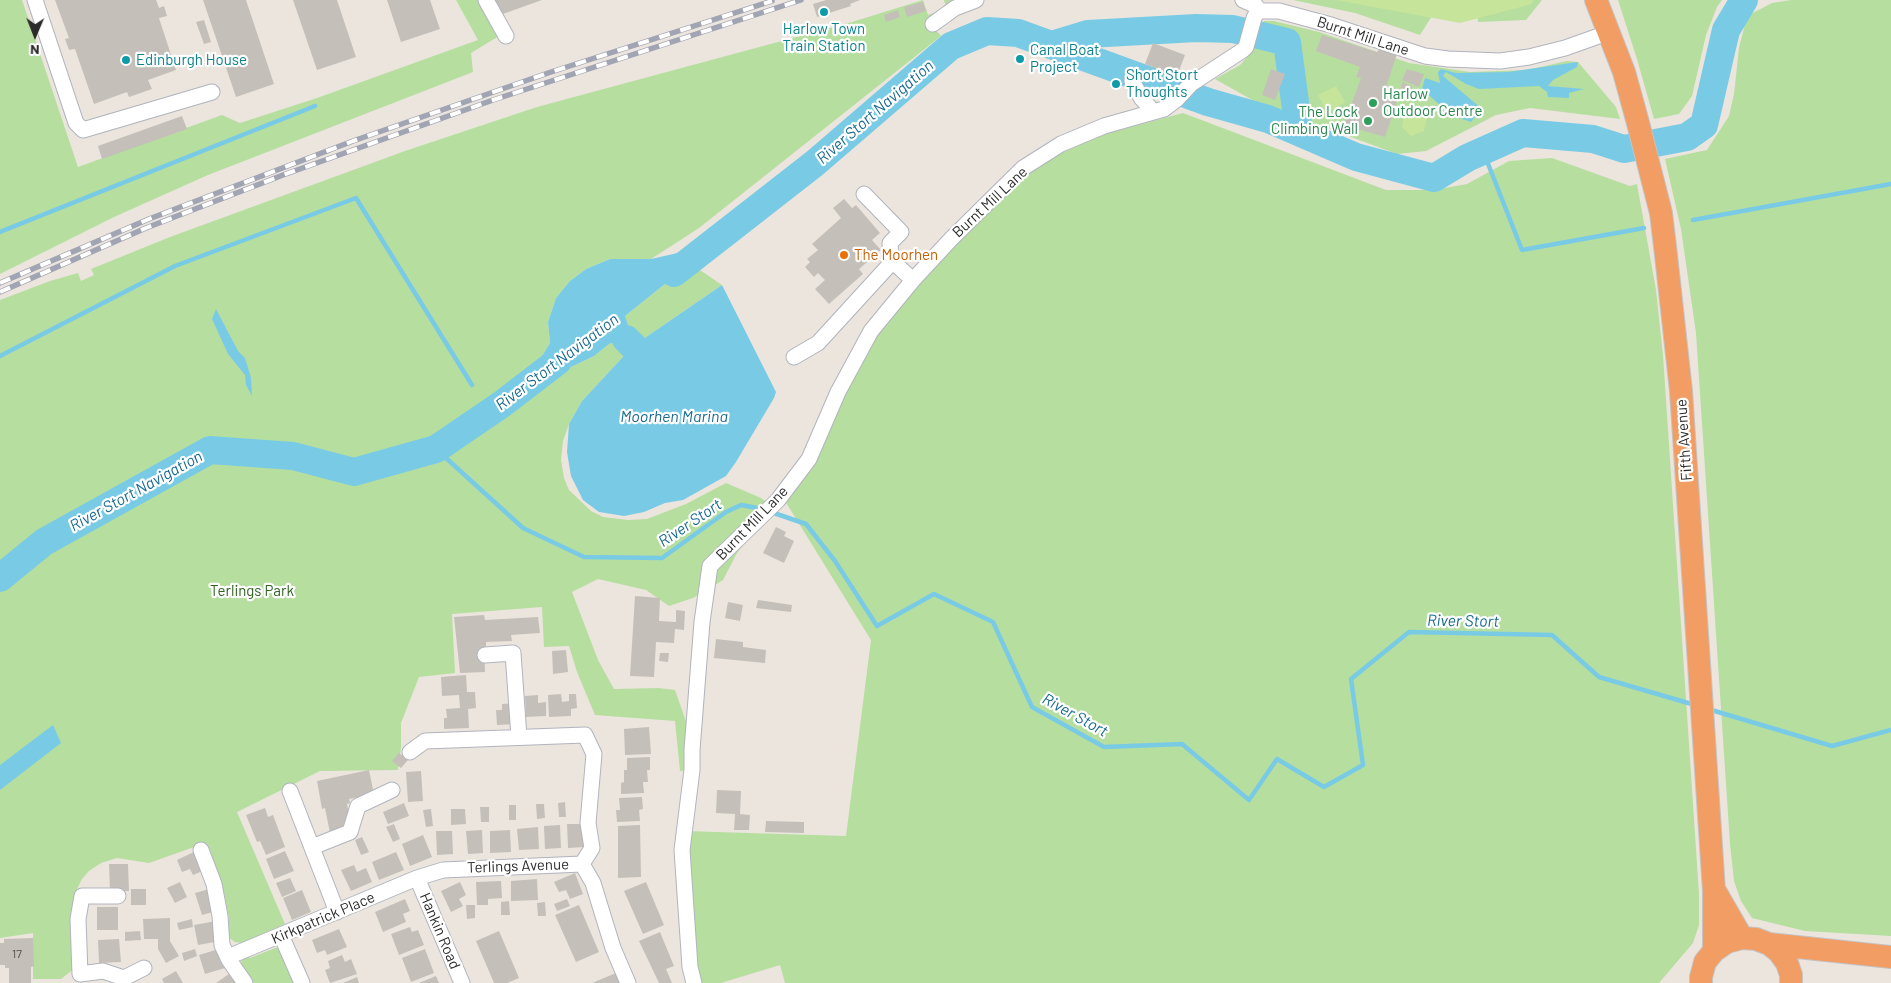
<!DOCTYPE html>
<style>
body{margin:0}
#map{position:relative;width:1891px;height:983px;overflow:hidden;background:#ebe5de;font-family:Barlow,sans-serif}
canvas{display:block}
.north{position:absolute;left:10px;top:10px;width:50px;height:50px;-webkit-text-stroke:4px #fff;paint-order:stroke;rotate:181deg;font-size:14px;font-weight:700;line-height:20px;text-align:center;color:#2b2b2b}
.north::after{content:'';display:block;margin:auto;width:18px;height:22px;background:#2b2b2b;clip-path:polygon(50% 0,100% 100%,50% 72%,0 100%)}
</style>
<div id="map">
<canvas width="1891" height="983"></canvas>
<div class="north">N</div>
</div>
<script>
const ctx = document.querySelector('canvas').getContext('2d');
ctx.lineJoin = 'round';
function fill(path, color) { ctx.fillStyle = color; ctx.fill(path, 'evenodd'); }
const shape = rows => new Path2D(rows.map(r => 'M' + r).join(''));
function strokePath(path, color, width, dash) { ctx.strokeStyle = color; ctx.lineWidth = width; ctx.lineCap = dash ? 'butt' : 'round'; ctx.setLineDash(dash || []); ctx.stroke(path); }
function write(font, color, halo, rows, align = 'center') {
  ctx.font = font + ' Barlow,sans-serif'; ctx.lineWidth = 4.5; ctx.setLineDash([]); ctx.textBaseline = 'middle'; ctx.strokeStyle = halo; ctx.fillStyle = color; for (const [text, x, y, turn = 0] of rows) {
    ctx.save(); ctx.translate(x, y); ctx.rotate((+turn || 0) * Math.PI / 180); ctx.textAlign = isNaN(turn) ? turn : align; if (halo) ctx.strokeText(text, 0, 0); ctx.fillText(text, 0, 0); ctx.restore();
  }
}
fill(shape([
 [0,0,22,0,78,167,222,115,240,123,317,98,478,40,456,0,478,0,499,36,471,53,473,72,208,175,114,217,0,274],
 [923,0,928,15,946,8,944,0,956,0,955,3,928,21,941,36,699,228,651,259,610,259,586,269,570,281,556,298,548,322,550,343,542,356,528,373,529,383,546,379,594,356,609,344,626,339,629,328,625,316,665,284,685,270,691,264,722,285,633,346,582,401,569,424,563,441,561,460,564,478,569,490,591,511,603,517,628,520,647,519,686,504,726,483,761,498,774,507,737,553,723,580,693,598,669,606,646,590,598,579,572,592,598,660,614,689,659,688,675,690,687,724,698,725,692,770,680,771,675,721,595,715,577,672,569,646,544,647,542,607,452,614,455,673,419,677,401,723,401,747,398,770,320,771,237,812,285,924,241,943,235,942,228,937,229,918,224,892,210,850,206,845,197,846,149,863,117,858,101,863,89,871,82,879,77,889,75,899,75,968,61,979,33,979,33,933,0,938,0,300,50,281,78,273,81,281,94,275,91,269,170,237,405,151,537,107,852,22],
 [1293,0,1442,0,1420,35,1355,13],
 [1476,0,1542,0,1526,20,1478,22],
 [1618,0,1722,0,1717,7,1706,35,1692,96,1679,114,1654,119,1637,59],
 [1791,0,1891,0,1891,936,1805,931,1752,918,1741,901,1734,881,1730,844,1696,333,1681,229,1665,159,1707,150,1729,116,1734,94,1739,48,1747,16,1772,3],
 [1264,21,1274,21,1319,32,1409,63,1470,72,1527,70,1567,61,1578,62,1616,107,1620,119,1530,108,1496,115,1426,151,1397,154,1254,101,1215,79,1240,65,1248,56,1257,39,1259,27],
 [1183,113,1386,190,1434,190,1467,184,1509,161,1552,158,1630,186,1637,184,1656,290,1663,355,1699,894,1699,925,1693,943,1659,983,785,983,780,965,721,983,694,983,684,831,846,836,871,640,785,501,811,470,854,364,897,305,1006,191,1048,159,1105,134],
 [283,945,299,983,254,983,248,977,243,969,241,963,242,958,248,955,250,958]
]), '#b6de9f');
fill(shape([
 [1336,0,1533,0,1532,4,1460,23],
 [1336,86,1345,102,1327,112,1318,95],
 [1417,109,1427,118,1424,131,1411,136,1402,127,1404,115]
]), '#c7e49b');
fill(shape([
 [1098,60,1167,85,1164,90,1096,65],
 [1578,62,1577,67,1553,80,1548,86,1584,89,1569,93,1569,98,1548,97,1547,92,1539,86,1479,89,1466,84,1446,72,1443,76,1482,109,1471,122,1451,115,1422,89,1425,78,1440,83,1438,72,1441,69,1456,73,1508,72],
 [691,250,703,251,685,270,665,284,625,316,629,328,626,339,609,344,594,356,546,379,529,383,528,373,542,356,550,343,548,322,556,298,570,281,586,269,610,259,651,259],
 [722,285,776,392,774,398,736,462,726,476,683,500,665,503,644,512,624,516,599,512,583,500,571,476,567,452,569,424,582,401,633,346],
 [216,309,238,351,245,358,251,378,252,396,246,385,245,375,228,354,212,319],
 [53,725,61,743,0,790,0,765]
]), '#79cbe5');
strokePath(shape([
 [1483,151,1522,250,1644,228],
 [1693,220,1891,184],
 [0,232,315,106],
 [0,356,175,266,356,198,472,385],
 [436,449,523,528,584,557,662,558,726,512,741,505,763,509],
 [771,512,806,524,835,561,877,626,934,594,993,622,1032,707,1104,747,1182,744,1249,800,1277,759,1324,787,1363,765,1351,679,1409,632,1552,635,1599,677,1695,705],
 [1708,709,1832,746,1891,730]
]), '#79cbe5', 4.5);
strokePath(shape([
 [1052,45,1088,34,1196,28,1233,29,1287,42,1299,132],
 [674,273,815,163,951,46,987,31,1018,33,1208,102,1268,119,1356,157,1434,178,1467,158,1523,133,1593,139,1624,149,1687,137,1704,125,1726,30,1744,0],
 [626,339,633,346],
 [0,578,44,542,210,450,293,456,354,472,436,449,502,404,558,361]
]), '#79cbe5', 28);
fill(shape([
 [55,0,156,0,159,8,164,6,167,16,159,18,176,70,148,80,152,89,129,97,127,92,94,104,75,49,69,50,65,39,69,38],
 [203,0,246,0,274,84,236,97],
 [293,0,337,0,356,57,317,70],
 [387,0,430,0,440,29,401,42],
 [495,0,542,0,500,15],
 [826,0,860,0,850,4,851,6,817,17,813,4],
 [923,2,926,11,907,17,904,7],
 [898,10,900,17,886,22,884,15],
 [204,20,211,42,204,44,196,22],
 [1322,35,1377,52,1380,48,1397,54,1383,96,1397,101,1385,137,1344,125,1361,78,1356,77,1360,67,1316,51],
 [1153,43,1185,55,1177,76,1145,64],
 [1271,69,1285,74,1275,100,1262,95],
 [1407,69,1424,74,1419,87,1402,80],
 [1403,82,1413,87,1410,93,1416,96,1413,101,1397,96],
 [182,116,187,129,102,159,98,146],
 [844,199,852,208,856,205,880,233,872,240,881,250,859,269,863,274,829,304,815,289,825,280,818,273,814,277,805,267,810,262,807,259,818,250,812,244,841,218,833,208],
 [776,527,786,532,784,536,794,541,784,563,763,553],
 [635,596,660,598,659,621,676,622,676,610,685,611,684,630,675,629,674,643,656,642,654,677,630,676],
 [758,600,792,605,791,612,756,608],
 [728,602,743,605,740,621,725,618],
 [484,615,485,620,538,617,540,633,511,635,512,641,486,642,486,647,484,647,485,672,460,673,454,617],
 [716,639,743,642,743,647,766,650,765,663,714,658],
 [566,650,568,672,553,674,552,651],
 [660,653,669,653,668,662,659,661],
 [466,675,467,692,475,692,476,708,468,709,469,728,444,729,444,718,447,718,446,709,460,708,459,695,442,696,441,677],
 [561,694,562,702,569,701,569,694,576,694,577,708,571,709,571,716,549,717,548,695],
 [538,695,538,703,546,702,546,716,526,717,525,696],
 [516,703,517,724,497,725,496,710,502,710,502,704],
 [649,727,651,754,625,755,624,729],
 [399,753,408,760,401,768,392,761],
 [650,757,650,770,647,770,648,782,643,782,644,793,621,794,621,783,624,782,624,770,627,770,627,758],
 [369,770,374,794,349,799,350,803,347,804,352,829,330,833,325,808,322,809,317,781],
 [421,771,423,801,408,802,406,772],
 [717,790,741,791,740,814,750,815,749,830,734,830,735,814,716,813],
 [642,797,643,809,639,810,640,821,617,822,616,810,620,810,619,798],
 [565,802,566,817,559,817,558,803],
 [404,803,409,816,388,824,383,812],
 [536,804,544,804,545,818,537,819],
 [509,805,516,805,516,820,509,820],
 [480,807,489,807,489,822,481,822],
 [265,808,268,817,273,815,285,847,266,855,260,841,257,842,246,815],
 [431,809,433,826,426,827,423,810],
 [451,809,465,809,466,824,451,825],
 [766,821,804,822,804,833,765,832],
 [394,824,400,839,393,842,386,827],
 [567,824,583,824,584,847,568,848],
 [560,825,561,848,545,849,544,826],
 [640,825,641,877,618,878,618,826],
 [538,827,539,849,519,850,517,829],
 [482,830,483,853,468,854,466,831],
 [510,830,511,852,490,853,490,831],
 [436,831,452,831,453,854,437,855],
 [423,835,432,857,410,866,402,844],
 [362,837,369,852,361,855,355,840],
 [198,850,207,869,193,875,190,869,182,872,177,860],
 [285,851,294,871,274,879,266,859],
 [396,852,404,870,379,880,372,862],
 [109,864,128,864,129,891,110,891],
 [354,865,357,872,366,868,372,882,351,891,341,870],
 [575,873,583,894,570,899,566,890,559,892,554,882],
 [290,878,296,891,282,897,276,883],
 [537,879,538,900,511,901,511,881],
 [501,881,502,898,488,899,488,905,477,905,476,882],
 [180,882,187,897,175,903,167,888],
 [460,882,466,895,459,899,463,906,451,912,441,891],
 [646,882,664,925,643,934,624,891],
 [213,888,220,910,202,915,195,893],
 [131,889,146,889,146,905,131,905],
 [302,890,311,912,292,920,283,898],
 [405,899,410,911,403,914,406,922,383,932,375,912],
 [567,899,570,906,557,911,554,904],
 [509,901,510,915,501,915,501,902],
 [545,902,546,916,538,916,537,903],
 [466,905,475,905,475,918,467,919],
 [579,905,599,952,576,962,555,915],
 [97,907,118,907,118,930,97,930],
 [170,918,170,941,179,956,166,963,158,949,158,939,144,939,143,919],
 [192,919,193,927,179,930,177,923],
 [216,921,220,941,198,945,194,925],
 [410,927,412,932,418,930,424,945,399,955,391,934],
 [339,929,347,947,327,955,325,950,317,953,312,940],
 [140,931,141,940,125,941,125,932],
 [499,931,519,978,507,983,494,983,476,941],
 [660,932,674,966,666,969,672,983,659,983,639,941],
 [33,938,34,966,31,967,31,983,9,983,9,968,5,968,5,965,0,965,0,943,4,943,4,939],
 [119,939,121,962,99,963,98,940],
 [195,949,197,956,184,961,182,953],
 [219,949,225,968,205,974,199,955],
 [425,949,434,973,411,982,402,958],
 [342,955,345,962,351,959,357,974,330,983,325,970,330,968,328,961],
 [176,971,183,983,164,983,162,979],
 [616,973,620,983,592,983],
 [229,974,236,983,216,983],
 [436,976,439,983,419,983],
 [357,977,359,983,343,983]
]), '#c4c0b9');
const minor = shape([
 [35,0,76,123,83,130,212,92],
 [486,0,506,36],
 [1243,0,1256,6,1260,11],
 [933,24,955,8,976,0],
 [1132,81,1142,99,1153,111],
 [864,194,901,232,890,243,891,260,913,280],
 [794,357,818,343,893,261],
 [485,655,513,653,519,737],
 [410,752,425,741,585,735,594,754,588,823,592,848,582,864],
 [290,791,337,912],
 [312,847,350,832,358,806,392,790],
 [201,850,214,884,220,916,222,945,229,960,245,983],
 [417,878,462,983],
 [118,896,82,896,78,919,80,974,103,971,124,978,144,968],
 [281,935,302,983],
 [228,957,417,878,443,870,582,864,593,883,613,948,628,983],
 [694,983,690,967,682,850,692,770,692,750,702,622,710,566,778,500,809,459,838,392,871,331,913,280,952,238,1023,168,1061,144,1104,126,1164,109,1176,100,1191,84,1243,50,1246,47,1254,18,1257,12,1260,11,1279,11,1331,25,1425,56,1448,59,1500,61,1529,57,1565,48,1610,32]
]);
const highway = shape([
 [1596,0,1624,72,1638,123,1661,213,1666,255,1681,391,1714,891,1714,951],
 [1715,891,1742,938],
 [1769,944,1891,957],
 [1701,983,1701,977,1705,962,1714,951,1727,942,1742,938,1756,939,1769,944,1779,952,1787,963,1791,975,1791,983]
]);
strokePath(minor, '#b1b4bd', 17);
strokePath(highway, '#c4c4c4', 24);
strokePath(minor, '#fff', 15);
strokePath(highway, '#f19d63', 22);
const rail = shape([
 [0,283,149,219,353,141,548,73,772,1],
 [0,292,146,228,283,175,493,100,801,0]
]);
strokePath(rail, '#a1a4b3', 5.5);
strokePath(rail, '#fff', 4, [11]);
for (const [x, y, r, color] of [
 [824,12,5,"#0f9aa8"],
 [1020,59,5,"#0f9aa8"],
 [126,60,5,"#0f9aa8"],
 [1116,84,5,"#0f9aa8"],
 [1373,103,5,"#2e9e5b"],
 [1368,121,5,"#2e9e5b"],
 [844,255,5,"#e8710a"]
]) { const dot = new Path2D(); dot.arc(x, y, r, 0, 2 * Math.PI); ctx.fillStyle = color; ctx.fill(dot); strokePath(dot, '#fff', 2); }
write('12px', '#51504e', null, [
 ["17",17,954]
]);
write('15px', '#0d838f', '#fff', [
 ["Harlow Town",824,29,"center"],
 ["Train Station",824,46,"center"],
 ["Canal Boat",1030,50],
 ["Project",1030,67],
 ["Edinburgh House",136,60],
 ["Short Stort",1126,75],
 ["Thoughts",1126,92]
], 'left');
write('15px', '#2b2b2b', '#fff', [
 ["Burnt Mill Lane",1363,36,18],
 ["Burnt Mill Lane",990,202,-43],
 ["Fifth Avenue",1684,440,-94],
 ["Burnt Mill Lane",752,523,-46],
 ["Terlings Avenue",518,866,-2],
 ["Kirkpatrick Place",323,918,-23],
 ["Hankin Road",440,931,67]
]);
write('15px', '#27864d', '#fff', [
 ["Harlow",1383,94],
 ["Outdoor Centre",1383,111],
 ["The Lock",1358,112,"right"],
 ["Climbing Wall",1358,129,"right"]
], 'left');
write('15px', '#c56008', '#fff', [
 ["The Moorhen",854,255]
], 'left');
write('15px', '#2f6220', '#fff', [
 ["Terlings Park",252,591]
]);
write('italic 16px', '#186a91', '#fff', [
 ["River Stort Navigation",875,112,-41],
 ["River Stort Navigation",557,362,-37],
 ["Moorhen Marina",674,417],
 ["River Stort Navigation",136,491,-29],
 ["River Stort",690,523,-34],
 ["River Stort",1463,621,1],
 ["River Stort",1075,715,29]
]);
</script>
